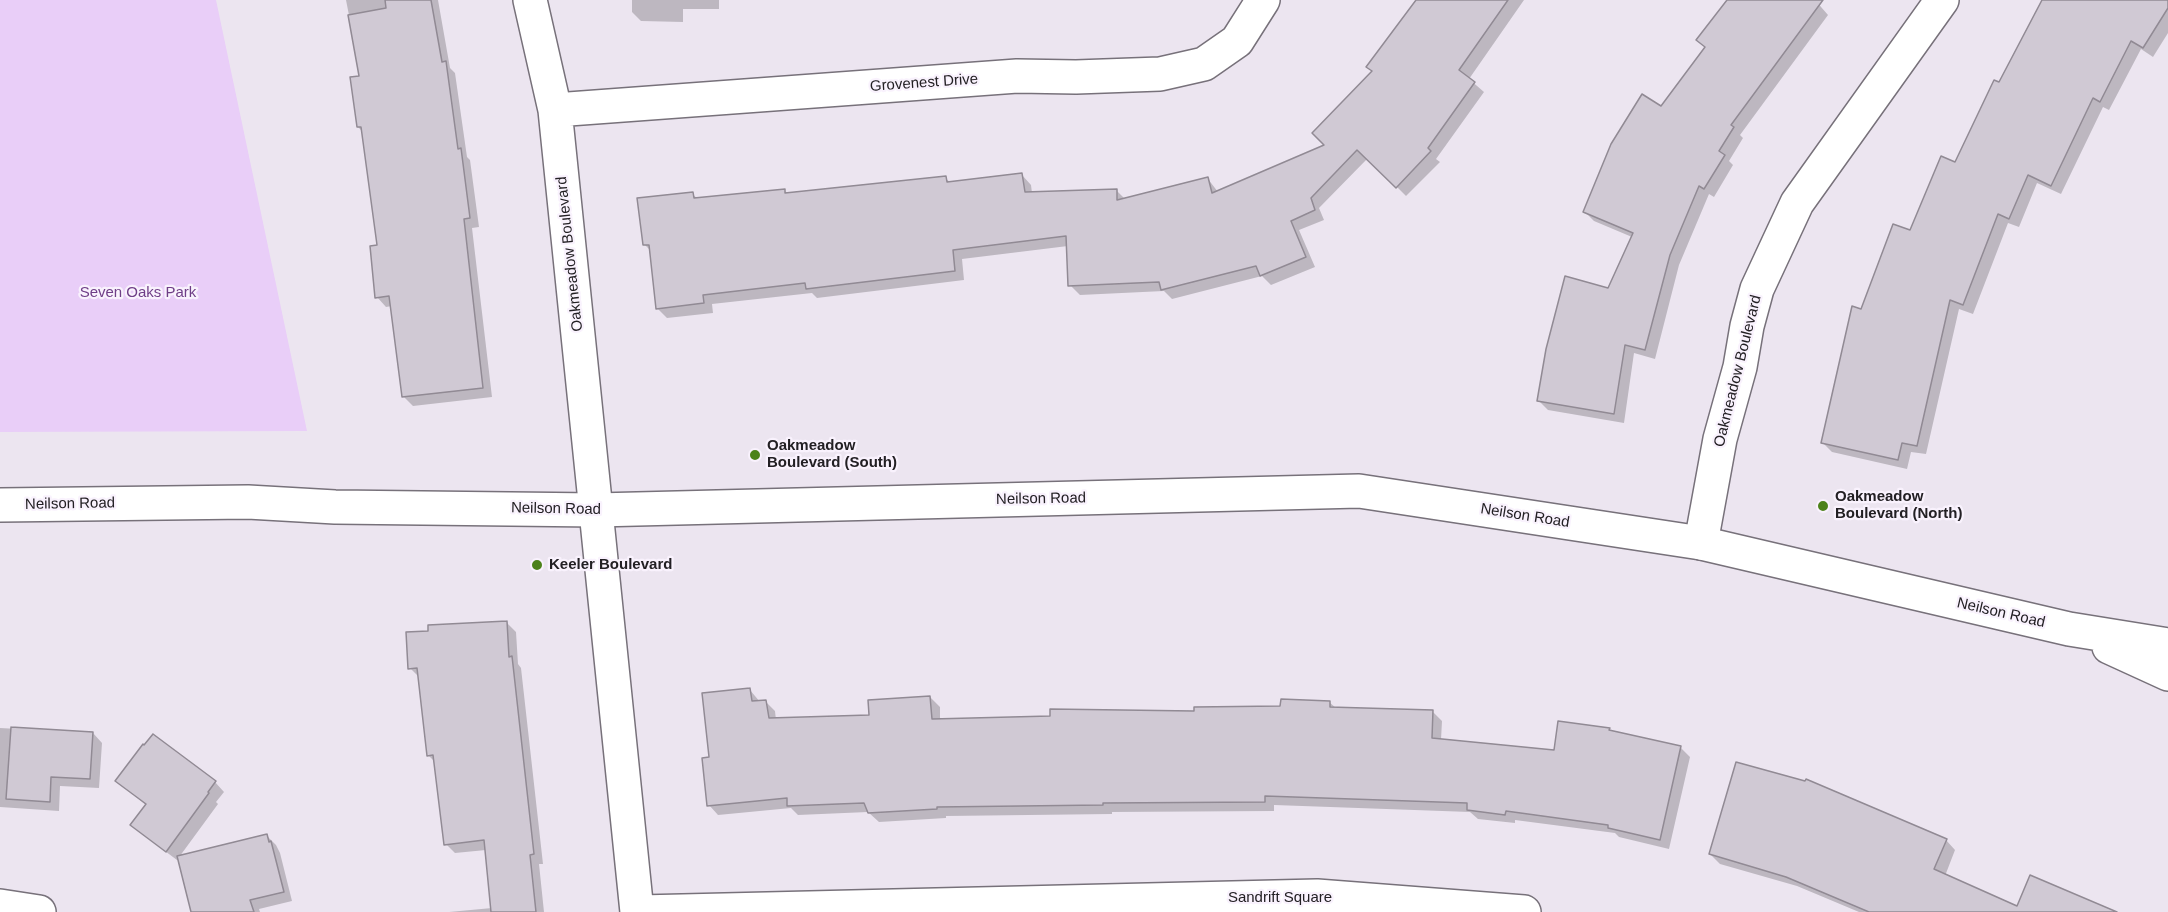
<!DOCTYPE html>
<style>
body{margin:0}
canvas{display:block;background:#ece5f0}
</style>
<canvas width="2168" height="912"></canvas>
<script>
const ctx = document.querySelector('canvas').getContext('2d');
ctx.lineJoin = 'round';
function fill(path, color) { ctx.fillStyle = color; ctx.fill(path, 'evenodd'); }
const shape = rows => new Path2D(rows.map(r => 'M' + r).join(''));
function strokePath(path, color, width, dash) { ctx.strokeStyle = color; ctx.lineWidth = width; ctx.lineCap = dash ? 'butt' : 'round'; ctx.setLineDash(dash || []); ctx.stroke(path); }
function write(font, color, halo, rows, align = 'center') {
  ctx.font = font + ' Arial,sans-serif'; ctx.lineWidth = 4.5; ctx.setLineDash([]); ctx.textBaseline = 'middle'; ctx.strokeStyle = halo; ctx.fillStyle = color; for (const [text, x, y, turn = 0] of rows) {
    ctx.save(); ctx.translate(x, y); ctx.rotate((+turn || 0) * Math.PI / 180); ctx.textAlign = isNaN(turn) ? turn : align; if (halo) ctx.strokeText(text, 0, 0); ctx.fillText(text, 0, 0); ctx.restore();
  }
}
fill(shape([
 [0,0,216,0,307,431,0,432]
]), '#e9cef8');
fill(shape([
 [346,0,438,0,450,68,455,73,467,157,470,160,479,227,472,228,492,397,413,406,404,397,392,306,386,307,377,297,379,247,363,132,358,127,361,77],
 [632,0,719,0,719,9,683,9,683,22,641,21,632,12],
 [1418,0,1524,0,1469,79,1484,92,1436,159,1440,162,1406,196,1368,158,1319,208,1324,220,1299,230,1315,267,1271,285,1262,276,1172,299,1164,291,1080,295,1070,285,1068,246,962,259,964,280,817,298,812,293,712,304,713,313,667,318,657,308,651,251,644,244,692,194,698,199,784,190,788,194,945,178,951,183,1022,175,1031,185,1032,193,1116,190,1126,200,1208,179,1218,192,1326,146],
 [1730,0,1815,0,1828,15,1740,135,1743,138,1729,161,1733,165,1714,197,1709,194,1679,265,1655,359,1634,353,1624,423,1548,410,1539,401,1609,289,1632,237,1594,221,1585,212,1706,48],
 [2063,0,2168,0,2168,33,2153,57,2141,49,2109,110,2103,107,2061,194,2037,183,2019,227,2008,223,1973,314,1959,309,1926,454,1911,452,1907,469,1832,452,1822,442,1862,310,1911,232,1956,164,1999,84],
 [506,622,516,632,518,664,521,668,543,864,539,864,544,912,449,912,492,908,486,850,455,853,446,844,436,763,428,755,420,678,410,668],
 [750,690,760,702,766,702,775,711,776,720,870,716,930,697,940,707,940,720,1196,712,1282,708,1329,702,1336,708,1432,711,1442,721,1441,740,1556,752,1609,729,1611,732,1680,747,1690,757,1669,849,1619,837,1615,833,1515,820,1515,823,1478,819,1470,812,1274,805,1274,811,1112,812,1112,814,946,816,946,818,879,822,868,812,798,815,791,808,718,815,709,805,711,758],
 [0,728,93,733,102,743,99,788,60,786,59,811,0,807],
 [117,781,215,782,224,792,216,802,218,804,177,860,142,834,132,825,147,806],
 [267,836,276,845,280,853,292,901,259,909,260,912,193,912],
 [1946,840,1955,850,1945,876,2018,908,2101,912,1859,912,1797,886,1720,864,1710,854]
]), '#0003');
const building = shape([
 [385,0,431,0,442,62,446,61,458,149,461,148,470,218,464,219,483,388,402,397,389,296,375,298,370,246,377,245,361,127,357,127,350,77,359,76,348,15,386,8,385,0],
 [1416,0,1508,0,1459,70,1475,82,1428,148,1431,151,1396,188,1357,150,1311,198,1315,210,1291,221,1306,257,1260,276,1256,266,1161,290,1159,282,1068,286,1066,236,953,250,955,271,806,289,805,283,703,295,704,303,656,309,649,245,643,245,637,198,693,192,694,198,785,189,785,193,946,176,947,182,1022,173,1025,192,1117,189,1117,200,1208,177,1212,193,1324,145,1312,133,1372,71,1366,67,1416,0],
 [1727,0,1823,0,1731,125,1734,127,1719,151,1725,155,1704,189,1699,186,1670,255,1645,350,1625,345,1614,414,1537,401,1546,349,1565,276,1608,288,1633,233,1583,212,1611,144,1642,94,1661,106,1705,47,1696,40,1727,0],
 [2042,0,2168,0,2168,8,2143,48,2131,41,2100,102,2093,98,2051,186,2028,175,2009,219,1998,214,1963,305,1950,300,1917,446,1902,443,1898,460,1821,443,1852,306,1861,309,1893,224,1910,230,1941,156,1955,162,1994,80,1999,82,2042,0],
 [507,621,509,657,512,656,534,854,530,855,536,912,491,912,484,840,444,845,433,755,427,756,417,668,408,669,406,632,428,631,428,625,507,621],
 [750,688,752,701,766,700,769,718,869,715,868,700,930,696,932,719,1050,716,1050,709,1194,711,1194,707,1280,706,1281,699,1330,701,1330,707,1433,710,1432,738,1554,750,1558,721,1610,728,1609,730,1681,746,1660,840,1608,828,1608,825,1506,811,1505,815,1467,810,1467,803,1265,796,1265,802,1103,803,1103,805,937,807,937,809,868,813,864,803,787,806,787,798,707,806,702,758,709,757,702,693,750,688],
 [11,727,93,732,90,779,51,777,50,802,6,799,11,727],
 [153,734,216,781,208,792,209,793,166,852,130,825,146,804,115,781,143,744,144,745,153,734],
 [1736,762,1805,781,1806,779,1947,839,1934,869,2017,906,2030,875,2117,912,1869,912,1786,877,1709,854,1736,762],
 [267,834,269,842,271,841,284,892,250,900,254,912,191,912,177,856,267,834]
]);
fill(building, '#d0c9d4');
strokePath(building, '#918a94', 1.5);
const minor = shape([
 [530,0,555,110,637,912],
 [555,110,1017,76,1076,77,1160,74,1204,64,1237,41,1263,0],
 [1701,543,1720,439,1740,367,1747,326,1757,289,1797,203,1942,0],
 [0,906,39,912],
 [640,912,1317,896,1524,912]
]);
const secondary = shape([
 [0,505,248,502,335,507,597,510,1359,491,1701,543,2069,629,2168,645],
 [2109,647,2168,674]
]);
strokePath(minor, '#77717a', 36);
strokePath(secondary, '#77717a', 36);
strokePath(minor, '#fff', 33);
strokePath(secondary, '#fff', 33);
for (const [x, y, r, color] of [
 [755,455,6,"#4c821a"],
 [1823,506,6,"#4c821a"],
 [537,565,6,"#4c821a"]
]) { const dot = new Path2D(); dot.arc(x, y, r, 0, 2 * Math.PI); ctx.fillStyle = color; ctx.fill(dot); strokePath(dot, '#f9f2fd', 2); }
write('15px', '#232024', '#f9f2fd', [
 ["Grovenest Drive",924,83,-4],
 ["Oakmeadow Boulevard",570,254,-96],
 ["Oakmeadow Boulevard",1738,371,-76],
 ["Neilson Road",1041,499,-1],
 ["Neilson Road",70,504,-1],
 ["Neilson Road",556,509,1],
 ["Neilson Road",1525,516,9],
 ["Neilson Road",2001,613,13],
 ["Sandrift Square",1280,898]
]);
write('15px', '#6f3e87', '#f9f2fd', [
 ["Seven Oaks Park",138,293]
]);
write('bold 15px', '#232024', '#f9f2fd', [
 ["Oakmeadow",767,446],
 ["Boulevard (South)",767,463],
 ["Oakmeadow",1835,497],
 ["Boulevard (North)",1835,514],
 ["Keeler Boulevard",549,565]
], 'left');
</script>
